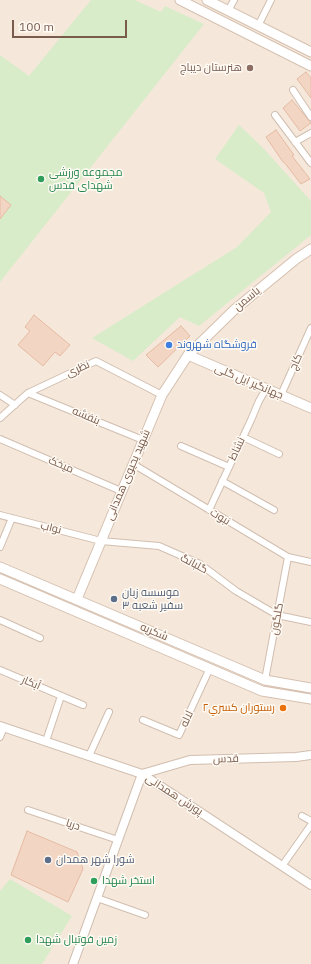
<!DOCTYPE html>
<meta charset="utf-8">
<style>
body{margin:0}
#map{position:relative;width:311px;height:964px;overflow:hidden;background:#fdf6ec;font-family:"IBM Plex Sans",sans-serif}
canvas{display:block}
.scale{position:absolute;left:12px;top:20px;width:115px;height:18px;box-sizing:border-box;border:2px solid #7a5c4d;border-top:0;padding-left:5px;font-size:12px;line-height:14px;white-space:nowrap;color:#7a5c4d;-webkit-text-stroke:3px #fffaf3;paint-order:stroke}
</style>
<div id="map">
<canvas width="311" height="964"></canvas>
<div class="scale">100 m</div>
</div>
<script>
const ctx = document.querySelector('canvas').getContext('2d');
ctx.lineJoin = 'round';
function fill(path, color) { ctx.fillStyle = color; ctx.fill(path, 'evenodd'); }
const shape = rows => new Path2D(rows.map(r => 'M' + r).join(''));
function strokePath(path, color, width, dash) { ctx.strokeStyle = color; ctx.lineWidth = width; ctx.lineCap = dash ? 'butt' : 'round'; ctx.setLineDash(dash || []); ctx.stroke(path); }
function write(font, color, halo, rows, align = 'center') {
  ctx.font = font + ' "IBM Plex Sans",Cairo,sans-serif'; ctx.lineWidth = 3; ctx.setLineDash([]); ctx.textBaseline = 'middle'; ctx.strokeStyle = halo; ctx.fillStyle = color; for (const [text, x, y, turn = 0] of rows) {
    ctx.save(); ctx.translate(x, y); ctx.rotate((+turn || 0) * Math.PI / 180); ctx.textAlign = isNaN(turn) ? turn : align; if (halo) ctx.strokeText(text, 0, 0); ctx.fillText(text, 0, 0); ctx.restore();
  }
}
fill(shape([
 [0,0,311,0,311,964,0,964]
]), '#f5e8da');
fill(shape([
 [91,0,135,0,161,12,165,6,204,24,0,282,0,55,29,76],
 [239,125,262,147,311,201,311,235,199,326,180,317,133,361,92,338,237,247,271,212,264,193,215,159],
 [10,879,72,916,42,964,0,964,0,891]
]), '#d8ecc9');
const building = shape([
 [306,72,311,78,311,98,297,79,306,72],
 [292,100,311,123,300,131,283,108,292,100],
 [276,130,294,155,292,156,310,179,301,184,284,162,283,162,266,137,276,130],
 [0,196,11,205,0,219,0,196],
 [34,315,70,345,60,356,55,352,43,366,18,345,30,331,25,327,34,315],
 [181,326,190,336,158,367,146,355,181,326],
 [27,831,77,852,83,869,68,902,11,875,27,831]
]);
fill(building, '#f3d5c3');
strokePath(building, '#e6bba3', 1);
const minor = shape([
 [228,11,234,0],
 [258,26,271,0],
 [293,90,311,117],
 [275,115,311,163],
 [295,142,311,133],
 [28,393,143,440],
 [0,395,15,405],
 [281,395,311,328],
 [0,418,28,393,96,361,162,395],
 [243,437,279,454],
 [0,439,121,491],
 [181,446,229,467],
 [133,464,288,557,311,562],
 [222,481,274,510],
 [209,510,251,420,259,401,266,389],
 [0,515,101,541,159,546,200,564,236,591,277,615,311,622],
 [0,547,12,518],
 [0,620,40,638],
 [0,670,83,705],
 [265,680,288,557],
 [143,720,179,735,210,668],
 [0,737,4,727],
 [46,741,61,696],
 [89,756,109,712],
 [28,810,118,840],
 [302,816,311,821],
 [282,866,311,825],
 [97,898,145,915]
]);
const tertiary = shape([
 [0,726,142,774,311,885],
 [142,774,190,760,296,757,311,755],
 [73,964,142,774]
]);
const secondary = shape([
 [180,0,311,66],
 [207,0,311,52],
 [188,355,311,408],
 [0,567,265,680,311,688],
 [0,579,262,691,311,699],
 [77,599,162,395,188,355,234,310,296,259,311,249]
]);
strokePath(minor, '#d1beb0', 8);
strokePath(tertiary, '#d1beb0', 10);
strokePath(secondary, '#d6c0b0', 11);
strokePath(minor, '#fff', 6);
strokePath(tertiary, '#fff', 8);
strokePath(secondary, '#fff', 9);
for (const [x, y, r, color] of [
 [250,68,4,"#8d6e63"],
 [41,179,4,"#2e9e5b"],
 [169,345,4,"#3f7fe0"],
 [114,599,4,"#5c6f8a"],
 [283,708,4,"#e8710a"],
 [48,860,4,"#5c6f8a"],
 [94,881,4,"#2e9e5b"],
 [28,940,4,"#2e9e5b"]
]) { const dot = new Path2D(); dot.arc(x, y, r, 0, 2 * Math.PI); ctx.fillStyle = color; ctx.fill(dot); strokePath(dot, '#fffaf3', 1.5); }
write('11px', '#785e54', '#fffaf3', [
 ["هنرستان دیباج",242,68]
], 'right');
write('11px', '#27864d', '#fffaf3', [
 ["مجموعه ورزشی",49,173],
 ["شهدای قدس",49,186],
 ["استخر شهدا",102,881],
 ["زمین فوتبال شهدا",36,940]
], 'left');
write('11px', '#7a5c4d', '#fffaf3', [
 ["یاسمن",247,299,-40],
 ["کاج",296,362,-66],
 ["نظری",78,369,-25],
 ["جهانگیر ایل گلی",249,382,23],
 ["بنفشه",86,416,23],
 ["نشاط",237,449,-65],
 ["میخک",61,465,23],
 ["شهید یحیوی همدانی",128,475,-67],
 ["نبوت",220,517,31],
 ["نواب",51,528,14],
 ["گلبانگ",194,564,28],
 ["گلگون",277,619,-80],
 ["شکریه",154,632,23],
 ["آبکار",31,683,23],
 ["لاله",187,719,-65],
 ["قدس",226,759,-1],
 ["پورش همدانی",174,795,33],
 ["دریا",73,825,18]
]);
write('11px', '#366cbe', '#fffaf3', [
 ["فروشگاه شهروند",177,345]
], 'left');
write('11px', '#4e5e75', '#fffaf3', [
 ["موسسه زبان",122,593],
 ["سفیر شعبه ۳",122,606],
 ["شورا شهر همدان",56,860]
], 'left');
write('11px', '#c56008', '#fffaf3', [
 ["رستوران کسري٢",275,708]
], 'right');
</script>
